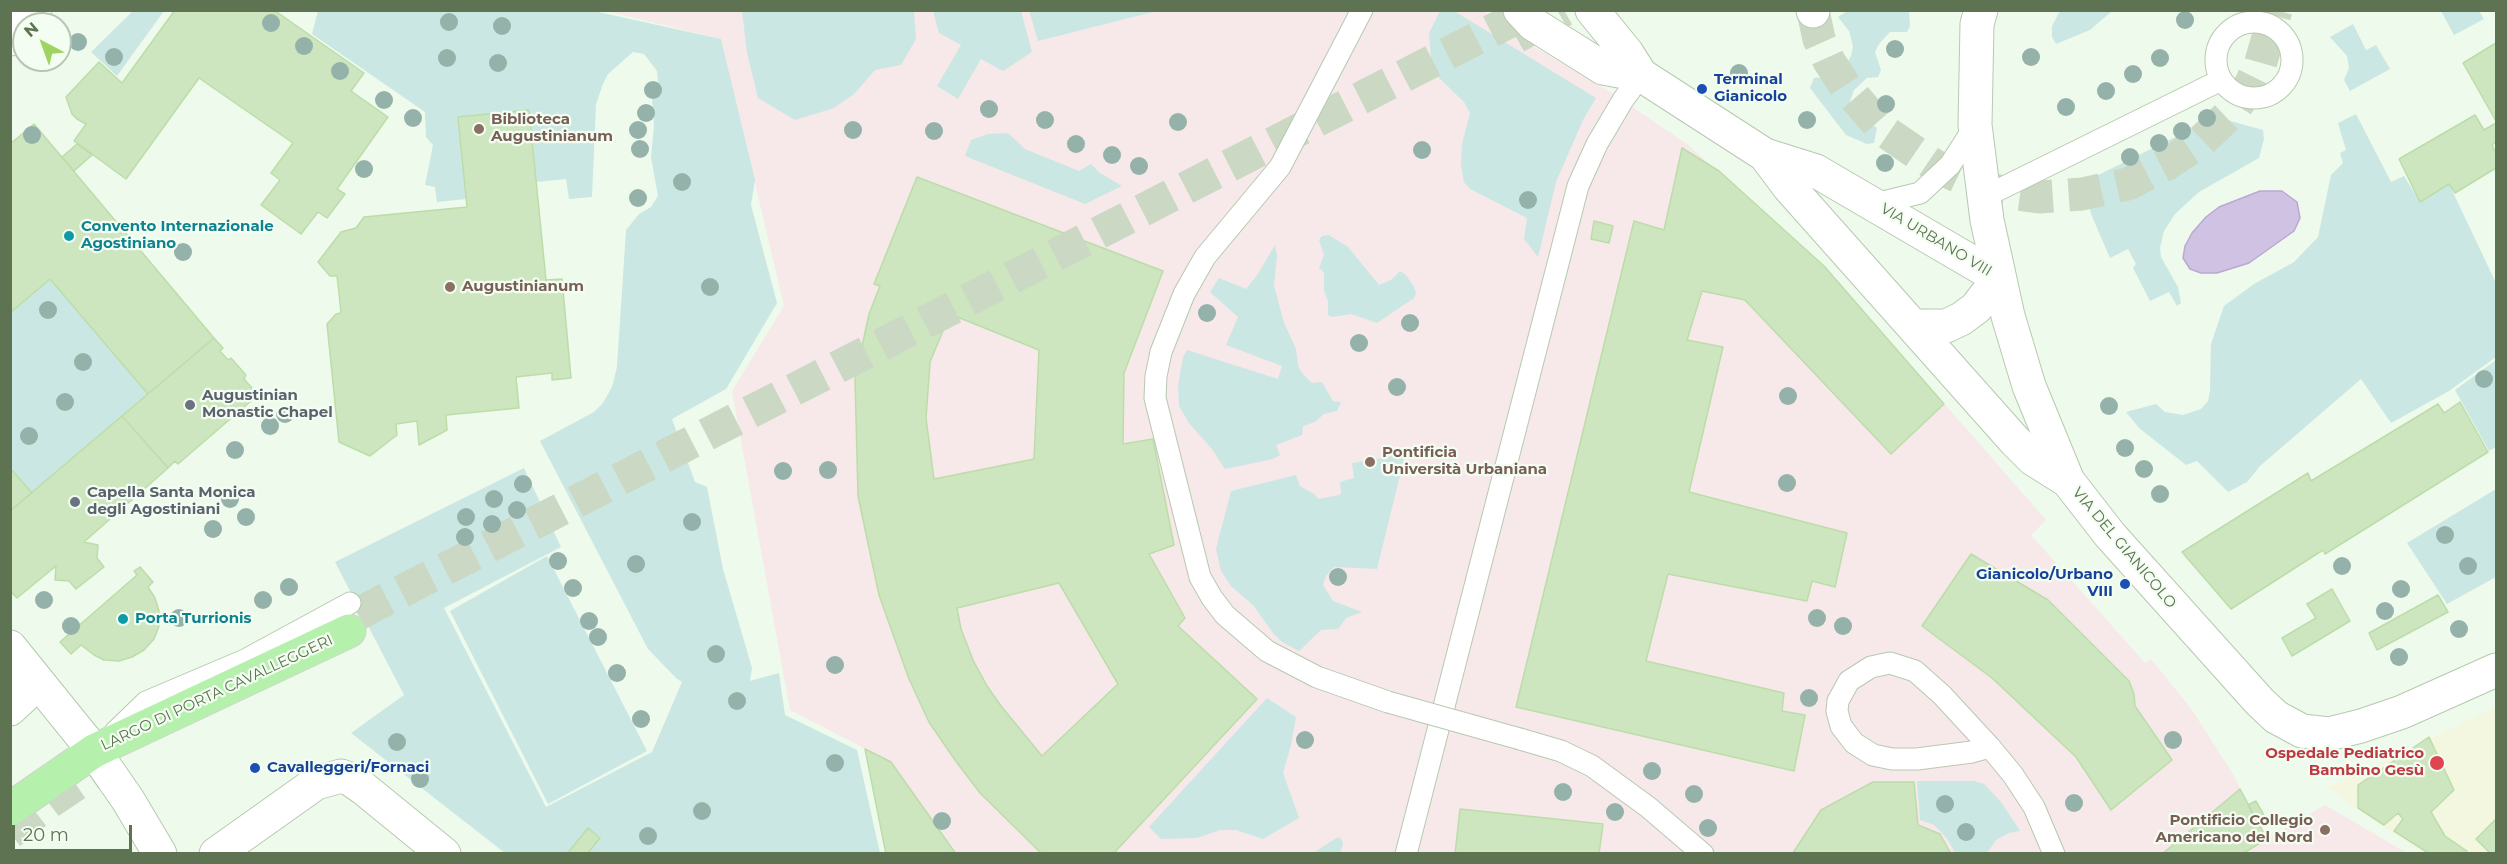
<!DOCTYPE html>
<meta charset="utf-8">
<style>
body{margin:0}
#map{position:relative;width:2507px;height:864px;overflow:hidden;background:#eefaeb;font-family:Montserrat,sans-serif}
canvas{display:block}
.frame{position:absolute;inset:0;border:12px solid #5e7351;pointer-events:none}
.north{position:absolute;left:12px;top:12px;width:60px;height:60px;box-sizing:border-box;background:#f3fdf2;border:2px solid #b7c6b2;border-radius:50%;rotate:319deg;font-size:16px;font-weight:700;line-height:24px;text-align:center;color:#5e7351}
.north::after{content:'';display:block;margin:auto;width:21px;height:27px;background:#9ed560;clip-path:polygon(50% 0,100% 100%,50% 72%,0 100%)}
.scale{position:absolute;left:12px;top:825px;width:120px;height:27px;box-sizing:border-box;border:3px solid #5e7351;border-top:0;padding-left:8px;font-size:18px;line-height:21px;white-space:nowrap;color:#5e7351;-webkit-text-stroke:4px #f3fdf2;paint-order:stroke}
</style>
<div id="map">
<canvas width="2507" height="864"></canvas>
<div class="frame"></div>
<div class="north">N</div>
<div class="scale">20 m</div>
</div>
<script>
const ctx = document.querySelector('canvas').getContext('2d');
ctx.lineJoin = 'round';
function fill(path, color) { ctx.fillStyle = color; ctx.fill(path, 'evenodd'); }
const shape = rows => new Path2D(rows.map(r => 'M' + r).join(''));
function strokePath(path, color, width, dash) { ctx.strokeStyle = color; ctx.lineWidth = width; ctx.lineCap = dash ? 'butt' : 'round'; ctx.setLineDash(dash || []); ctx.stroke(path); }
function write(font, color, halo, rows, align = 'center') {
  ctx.font = font + ' Montserrat,sans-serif'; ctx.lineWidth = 4.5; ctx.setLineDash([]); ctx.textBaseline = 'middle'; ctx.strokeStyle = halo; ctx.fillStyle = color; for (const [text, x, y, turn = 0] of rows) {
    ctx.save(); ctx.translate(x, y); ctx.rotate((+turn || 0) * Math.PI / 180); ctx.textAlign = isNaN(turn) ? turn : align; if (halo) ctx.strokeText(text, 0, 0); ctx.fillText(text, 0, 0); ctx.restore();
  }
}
fill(shape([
 [606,11,1484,11,1506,30,1610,92,1687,144,1824,266,2046,520,2031,535,2145,663,2151,659,2190,707,2231,771,2267,839,2325,805,2407,853,956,853,891,762,790,710,732,391,784,306,721,39]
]), '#f7e8ea');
fill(shape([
 [2496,707,2496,853,2422,853,2327,788]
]), '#f4f7e0');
fill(shape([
 [134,10,164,11,117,76,91,52],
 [589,10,721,39,755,180,751,205,777,303,726,389,672,419,695,482,707,487,723,569,752,668,750,681,779,673,785,715,857,750,880,853,505,853,351,733,404,695,335,562,524,468,561,547,444,608,546,807,652,752,682,682,676,678,648,649,540,441,594,412,603,403,612,387,617,367,626,230,639,214,651,207,658,196,651,157,654,126,652,100,659,90,657,71,644,54,633,52,608,74,603,84,596,104,592,197,569,199,566,179,536,182,529,111,459,118,466,199,437,202,435,187,425,185,433,145,426,137,425,112,312,34,318,11],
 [1029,10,1157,10,1157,11,1038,41],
 [1849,10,1909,11,1910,26,1907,32,1890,32,1879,44,1875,52,1881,70,1878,77,1867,78,1854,90,1850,101,1853,109,1877,128,1874,143,1867,144,1846,135,1810,88,1814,78,1834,76,1844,68,1851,56,1853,46,1849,31,1838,17],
 [742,11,914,11,916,39,901,65,875,70,854,94,834,108,795,120,758,98,747,53],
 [933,11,1021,11,1032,52,1003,71,981,59,958,99,937,86,961,45,939,33],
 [1440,11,1454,11,1596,98,1583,120,1556,182,1538,257,1524,239,1527,218,1470,189,1464,182,1461,165,1462,144,1470,113,1464,102,1432,71,1429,33],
 [2060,11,2060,10,2112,11,2090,30,2056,44,2052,37,2052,26],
 [2441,11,2479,11,2484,19,2454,35],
 [2353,24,2366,50,2376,45,2390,69,2350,91,2344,80,2349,68,2347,56,2330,37],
 [2356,114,2391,182,2404,176,2420,202,2449,184,2496,283,2496,357,2449,391,2391,423,2361,379,2260,466,2247,482,2228,492,2197,461,2186,465,2139,428,2126,412,2156,404,2165,412,2183,415,2201,409,2208,401,2210,390,2211,344,2224,306,2254,284,2294,262,2318,237,2331,175,2343,163,2340,153,2346,150,2338,123],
 [2216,117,2263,130,2264,139,2259,158,2199,192,2175,214,2164,231,2160,248,2161,257,2178,287,2181,303,2177,306,2169,292,2150,301,2133,268,2136,264,2128,249,2110,258,2091,214,2084,182],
 [1008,133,1025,149,1079,171,1091,164,1100,173,1122,186,1085,204,965,156,971,140,988,134],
 [1329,235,1348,247,1379,285,1391,280,1400,271,1406,275,1414,287,1416,293,1414,298,1377,323,1351,314,1332,317,1328,315,1328,301,1324,291,1324,272,1319,268,1324,255,1319,240,1322,236],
 [1275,245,1277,256,1274,285,1284,323,1296,349,1298,366,1302,373,1312,383,1322,382,1333,401,1341,402,1337,411,1324,414,1315,422,1303,426,1302,435,1276,445,1280,455,1273,459,1225,469,1212,449,1189,423,1179,406,1178,386,1183,357,1187,350,1278,379,1282,366,1226,345,1238,317,1210,292,1219,278,1246,289,1258,274],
 [50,279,148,394,32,493,11,468,10,313],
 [2496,360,2496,447,2489,451,2455,390],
 [1399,455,1404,459,1377,569,1334,567,1326,576,1323,585,1333,601,1362,612,1346,618,1338,629,1321,630,1299,651,1282,642,1273,633,1253,605,1231,586,1221,571,1216,549,1231,491,1296,475,1300,486,1314,494,1318,499,1339,495,1341,493,1340,482,1354,478,1352,463],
 [2496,489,2496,577,2447,604,2407,543],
 [547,556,647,751,548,804,450,611],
 [1267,698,1296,717,1291,745,1283,773,1299,818,1263,839,1236,830,1220,830,1197,838,1161,839,1149,827],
 [1917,781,1975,781,1984,784,2001,802,2020,831,2009,833,1996,840,1987,853,1955,852,1946,837,1934,825,1920,820],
 [1338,837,1342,840,1343,844,1340,853,1313,853]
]), '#cbe7e3');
const water = shape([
 [2260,191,2282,191,2297,202,2300,218,2294,231,2249,263,2217,273,2201,273,2190,269,2183,258,2185,246,2192,233,2206,217,2219,207,2260,191]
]);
fill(water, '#cfc2e2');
strokePath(water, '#baa9d3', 1.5);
const building = shape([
 [175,10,274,10,364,73,351,91,388,117,337,189,345,194,327,218,318,212,301,234,261,205,280,180,271,173,293,143,199,78,126,179,74,141,86,124,77,119,72,114,66,97,99,62,122,83,175,10],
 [2496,43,2496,121,2463,63,2496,43],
 [529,110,546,280,562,279,571,378,552,380,552,373,516,377,519,408,446,415,447,430,419,445,417,421,396,424,397,435,370,456,339,442,327,324,336,314,341,313,339,293,337,276,330,276,318,262,341,232,356,228,364,217,467,207,458,117,529,110],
 [2475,115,2484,130,2496,123,2496,142,2492,145,2496,153,2496,168,2455,193,2449,184,2420,202,2399,159,2475,115],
 [34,124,214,338,148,394,50,279,10,313,10,144,34,124],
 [77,144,92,155,74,171,62,157,77,144],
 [1682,148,1719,171,1824,266,1944,404,1891,454,1745,300,1702,291,1687,340,1723,347,1689,492,1847,533,1835,587,1812,581,1807,601,1668,574,1646,661,1784,693,1782,711,1805,715,1794,771,1516,707,1634,221,1664,230,1682,148],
 [917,177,1163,271,1124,373,1123,444,1153,439,1174,545,1149,554,1185,618,1178,626,1257,699,1113,854,1042,854,980,793,955,760,929,722,909,679,879,595,858,496,855,379,869,314,880,286,874,284,917,177],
 [950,314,1039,350,1034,459,934,479,926,418,930,362,950,314],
 [1059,583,1118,684,1042,756,1001,706,987,686,973,660,961,629,957,608,1059,583],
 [1594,221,1613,226,1609,243,1591,239,1594,221],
 [214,338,223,348,220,351,228,360,231,358,246,375,244,379,258,395,178,464,175,461,168,468,122,416,214,338],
 [2460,402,2488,452,2325,554,2323,550,2231,609,2182,552,2308,473,2311,481,2438,404,2444,413,2460,402],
 [122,416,168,468,84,542,98,545,97,558,104,567,76,589,69,581,55,580,56,566,17,598,10,591,10,511,122,416],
 [10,468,32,493,10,511,10,468],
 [1971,554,2048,600,2129,681,2134,694,2135,706,2172,760,2111,810,2076,757,1992,678,1922,626,1971,554],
 [140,567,153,582,148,587,155,598,159,611,159,626,154,639,144,650,132,657,119,661,104,660,94,655,81,645,71,654,60,642,137,575,134,571,140,567],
 [2332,589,2350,621,2292,656,2282,638,2316,618,2307,604,2332,589],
 [2438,595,2448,612,2377,650,2369,633,2438,595],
 [2429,737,2454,790,2431,812,2445,836,2467,851,2465,854,2430,854,2394,831,2403,819,2398,813,2384,825,2358,808,2358,785,2429,737],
 [865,749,891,762,956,854,886,854,865,749],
 [1873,782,1914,782,1918,825,1940,834,1951,854,1793,853,1821,810,1873,782],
 [2240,789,2267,839,2242,854,2162,854,2240,789],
 [2256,801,2265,817,2257,822,2248,805,2256,801],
 [1460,809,1603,824,1599,854,1455,854,1460,809],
 [2496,819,2496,854,2491,854,2476,839,2496,819],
 [588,828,600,838,587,854,567,854,588,828]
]);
fill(building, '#cde6bf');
strokePath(building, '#bcdda9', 1.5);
strokePath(shape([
 [1813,11,1819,39,1829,61,1846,87,1883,130,1934,165,1969,182,2001,192,2039,197,2082,194,2128,184,2167,164,2199,143,2234,110,2250,85,2260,65,2276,10]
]), '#cad8c4', 33, [33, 16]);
strokePath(shape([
 [1516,37,1564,10],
 [315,638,373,606,1532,10],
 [10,833,50,802,126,750]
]), '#cad8c4', 33, [33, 16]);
const service = shape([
 [1362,10,1280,167,1205,257,1184,294,1161,352,1156,376,1155,398,1200,577,1212,598,1225,615,1267,651,1317,677,1388,702],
 '2216 60a38 38 0 1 1 76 0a38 38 0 1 1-76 0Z',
 [1984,197,2221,80],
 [1875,204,1920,193,1950,165,1975,126],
 [115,732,146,702,245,660,350,603],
 [1520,739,1561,751,1592,766,1648,807,1703,854],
 [1990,747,1972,752,1917,759,1892,759,1873,755,1854,743,1841,726,1837,711,1838,701,1849,681,1871,667,1890,663,1915,671,1942,695,1990,747,2013,775,2034,807,2054,854],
 [1406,854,1578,186,1597,144,1623,100,1641,75]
]);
const pedestrian = shape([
 [10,680,24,696,10,709]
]);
const minor = shape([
 [1520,10,1533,24,1603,68,1641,75,1765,155,1816,171,1999,278,1976,308,1961,319,1946,326,1913,326],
 [1592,10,1627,53,1641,75],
 [10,39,35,10],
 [1765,155,1789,187,2015,441,2033,459,2068,481],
 [10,647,94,751],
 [216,854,316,783,341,776,350,779,363,788,444,854]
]);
const tertiary = shape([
 [1981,10,1977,24,1975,125,1987,220,2008,316,2029,386,2068,481,2110,535,2260,702,2276,717,2302,731,2329,734,2361,726,2402,712,2496,670],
 [1813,11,1813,10],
 [94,751,128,800,160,854]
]);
const primary = shape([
 [10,809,94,751,349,631]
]);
strokePath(service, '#b7c9af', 23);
strokePath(pedestrian, '#b7c9af', 35);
strokePath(minor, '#b7c9af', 35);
strokePath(tertiary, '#b7c9af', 35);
strokePath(primary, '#cfd5cb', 35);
strokePath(service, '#fff', 21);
strokePath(pedestrian, '#fff', 33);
strokePath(minor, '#fff', 33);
strokePath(tertiary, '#fff', 33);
strokePath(primary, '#b5f1ac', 33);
const serviceBridge = shape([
 [1388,702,1520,739]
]);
strokePath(serviceBridge, '#b7c9af', 23, []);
strokePath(serviceBridge, '#fff', 21);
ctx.fillStyle = '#94b2aa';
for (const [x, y] of [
 [2185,20],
 [449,22],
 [271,23],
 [502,26],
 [78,42],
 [304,46],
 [1895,49],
 [114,57],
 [2031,57],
 [447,58],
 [2160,58],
 [498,63],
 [340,71],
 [1739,73],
 [2133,74],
 [653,90],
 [2106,91],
 [384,100],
 [1886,104],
 [2066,107],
 [989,109],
 [646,113],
 [413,118],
 [2207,118],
 [1045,120],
 [1807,120],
 [1178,122],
 [638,130],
 [853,130],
 [934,131],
 [2182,131],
 [32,135],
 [2159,143],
 [1076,144],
 [640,149],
 [1422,150],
 [1112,155],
 [2130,157],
 [1885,163],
 [1139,166],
 [364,169],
 [682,182],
 [638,198],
 [1528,200],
 [183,252],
 [710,287],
 [48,310],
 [1207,313],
 [1410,323],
 [1359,343],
 [83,362],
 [2484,379],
 [1397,387],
 [1788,396],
 [65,402],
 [2109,406],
 [285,414],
 [270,426],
 [29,436],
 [2125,448],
 [235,450],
 [2144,469],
 [828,470],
 [783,471],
 [1787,483],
 [523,484],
 [2160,494],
 [230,499],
 [494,499],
 [517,510],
 [246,517],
 [466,517],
 [692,522],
 [492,524],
 [213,529],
 [2445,535],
 [465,537],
 [558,561],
 [636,564],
 [2342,566],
 [2468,566],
 [1338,577],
 [289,587],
 [573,588],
 [2401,589],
 [44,600],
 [263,600],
 [2385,611],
 [179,618],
 [1817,618],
 [589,621],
 [71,626],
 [1843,626],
 [2459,629],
 [598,637],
 [716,654],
 [2399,657],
 [835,665],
 [617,673],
 [1809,698],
 [737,701],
 [641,719],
 [1305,740],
 [2173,740],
 [397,742],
 [835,763],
 [1652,771],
 [420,779],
 [1563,792],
 [1694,794],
 [2074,803],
 [1945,804],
 [702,811],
 [1615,812],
 [942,821],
 [1708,828],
 [1966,832],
 [648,836]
]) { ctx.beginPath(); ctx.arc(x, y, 9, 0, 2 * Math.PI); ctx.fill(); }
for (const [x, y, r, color] of [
 [1702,89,6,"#1a4fb4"],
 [479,129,6,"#8d6e63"],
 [69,236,6,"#0f9aa8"],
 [450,287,6,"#8d6e63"],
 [190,405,6,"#6b7280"],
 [1370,462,6,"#8d6e63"],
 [75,502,6,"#6b7280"],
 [2125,584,6,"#1a4fb4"],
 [123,619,6,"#0f9aa8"],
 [2437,763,8,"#e0444e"],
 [255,768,6,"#1a4fb4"],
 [2325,830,6,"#8d6e63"]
]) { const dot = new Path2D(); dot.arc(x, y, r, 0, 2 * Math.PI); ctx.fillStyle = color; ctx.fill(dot); strokePath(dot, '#f3fdf2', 2); }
write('bold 15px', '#164399', '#f3fdf2', [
 ["Terminal",1714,80],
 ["Gianicolo",1714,97],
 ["Gianicolo/Urbano",2113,575,"right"],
 ["VIII",2113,592,"right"],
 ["Cavalleggeri/Fornaci",267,768]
], 'left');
write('bold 15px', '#785e54', '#f3fdf2', [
 ["Biblioteca",491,120],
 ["Augustinianum",491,137],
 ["Augustinianum",462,287],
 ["Pontificia",1382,453],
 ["Università Urbaniana",1382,470],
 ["Pontificio Collegio",2313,821,"right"],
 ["Americano del Nord",2313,838,"right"]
], 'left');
write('bold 15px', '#0d838f', '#f3fdf2', [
 ["Convento Internazionale",81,227],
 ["Agostiniano",81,244],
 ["Porta Turrionis",135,619]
], 'left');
write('15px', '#5e7351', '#f3fdf2', [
 ["VIA URBANO VIII",1936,240,31],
 ["VIA DEL GIANICOLO",2124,548,50],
 ["LARGO DI PORTA CAVALLEGGERI",217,693,-25]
]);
write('bold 15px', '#5b616d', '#f3fdf2', [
 ["Augustinian",202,396],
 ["Monastic Chapel",202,413],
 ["Capella Santa Monica",87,493],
 ["degli Agostiniani",87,510]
], 'left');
write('bold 15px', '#be3a42', '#f3fdf2', [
 ["Ospedale Pediatrico",2424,754],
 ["Bambino Gesù",2424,771]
], 'right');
</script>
